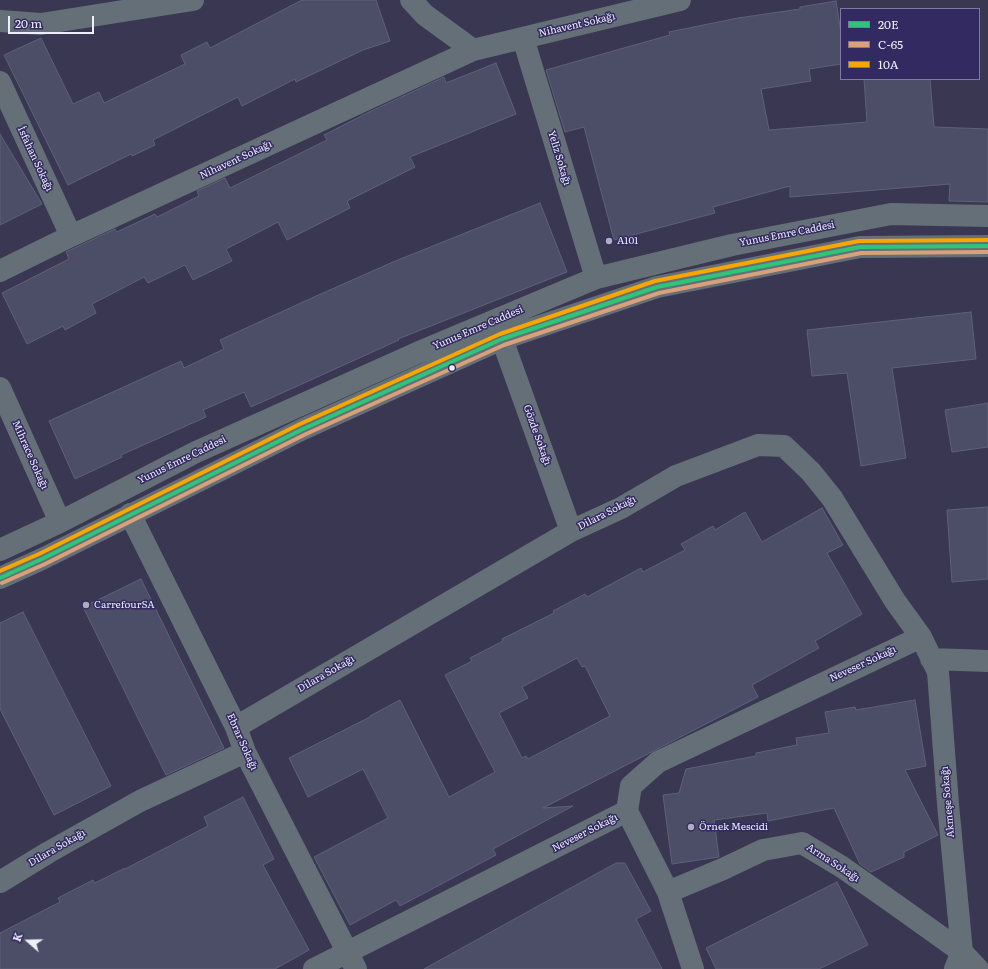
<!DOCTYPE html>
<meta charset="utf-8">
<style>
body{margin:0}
#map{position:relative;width:988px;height:969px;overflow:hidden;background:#3a3753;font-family:Literata,serif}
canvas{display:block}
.legend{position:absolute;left:840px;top:8px;width:140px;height:72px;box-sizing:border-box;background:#322a60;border:1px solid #7d789e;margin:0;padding:5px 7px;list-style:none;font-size:12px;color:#ededfb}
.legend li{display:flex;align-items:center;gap:8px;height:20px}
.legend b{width:20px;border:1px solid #7d789e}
.north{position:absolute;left:8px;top:921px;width:40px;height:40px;-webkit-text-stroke:3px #322a60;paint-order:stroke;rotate:290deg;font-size:11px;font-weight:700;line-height:16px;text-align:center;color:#ededfb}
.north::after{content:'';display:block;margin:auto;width:14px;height:18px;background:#ededfb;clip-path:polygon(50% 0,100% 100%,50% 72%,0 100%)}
.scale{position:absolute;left:8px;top:16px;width:86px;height:18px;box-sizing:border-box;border:2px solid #ededfb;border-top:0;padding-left:5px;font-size:12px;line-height:14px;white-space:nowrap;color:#ededfb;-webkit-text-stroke:3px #322a60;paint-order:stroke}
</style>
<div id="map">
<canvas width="988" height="969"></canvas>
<ul class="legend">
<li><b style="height:5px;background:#2dc577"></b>20E</li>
<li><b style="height:5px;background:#d9a179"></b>C-65</li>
<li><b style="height:5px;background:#f7a600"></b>10A</li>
</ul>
<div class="north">K</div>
<div class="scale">20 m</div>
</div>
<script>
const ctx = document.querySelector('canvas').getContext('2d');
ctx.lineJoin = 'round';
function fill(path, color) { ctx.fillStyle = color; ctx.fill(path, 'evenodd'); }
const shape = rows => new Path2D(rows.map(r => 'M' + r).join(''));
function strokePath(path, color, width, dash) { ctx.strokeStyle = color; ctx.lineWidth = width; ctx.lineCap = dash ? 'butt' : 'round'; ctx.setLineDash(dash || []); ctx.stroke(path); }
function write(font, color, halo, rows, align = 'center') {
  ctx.font = font + ' Literata,serif'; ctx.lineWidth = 3; ctx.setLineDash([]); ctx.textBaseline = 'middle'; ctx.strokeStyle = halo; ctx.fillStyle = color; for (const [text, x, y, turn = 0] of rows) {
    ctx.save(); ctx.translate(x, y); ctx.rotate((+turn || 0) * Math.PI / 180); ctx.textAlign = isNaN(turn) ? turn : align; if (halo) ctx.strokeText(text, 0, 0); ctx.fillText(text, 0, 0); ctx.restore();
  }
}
const building = shape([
 [302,0,376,0,390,41,363,50,296,82,295,79,242,106,238,97,153,140,155,145,132,156,131,154,68,185,4,55,41,38,73,104,99,92,104,103,185,64,181,55,207,42,210,48,302,0],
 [836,1,841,33,841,64,809,69,811,81,761,89,769,130,867,122,864,79,930,79,934,127,988,129,988,202,949,201,950,184,790,197,790,186,713,207,715,213,614,240,584,127,565,132,546,70,670,35,669,32,738,18,800,9,800,7,836,1],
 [496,63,516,114,410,157,415,167,347,201,350,208,287,240,278,222,226,249,232,261,193,280,185,265,148,283,144,277,92,304,96,313,65,330,63,326,27,344,2,293,69,259,66,252,115,229,117,232,155,214,157,217,199,196,197,191,225,178,230,188,327,140,324,135,365,114,444,77,446,83,496,63],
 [0,134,42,204,0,225,0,134],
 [540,203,567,272,398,339,399,340,251,407,244,392,203,410,206,417,121,455,122,457,75,479,49,421,181,361,184,368,224,349,220,340,314,297,393,262,540,203],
 [971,312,976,359,892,368,906,458,861,466,847,373,812,376,807,330,971,312],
 [988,403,988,447,952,452,945,410,988,403],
 [988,507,988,579,952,582,947,510,988,507],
 [822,508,843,545,827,553,862,614,815,641,819,648,752,685,758,697,543,808,573,806,493,849,496,855,400,906,396,900,350,925,314,857,388,818,363,769,308,797,289,758,370,717,370,716,400,700,449,797,495,772,445,675,472,661,470,658,503,641,502,639,554,613,553,611,585,594,587,597,641,568,643,572,685,550,681,544,713,526,715,530,745,512,762,542,822,508],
 [577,658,582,667,585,666,610,716,528,759,526,756,522,758,499,713,528,698,522,687,577,658],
 [141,579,224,748,166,775,83,607,141,579],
 [23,612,111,786,54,815,0,709,0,623,23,612],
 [915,700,926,766,905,770,938,835,904,852,904,857,871,872,860,864,834,808,768,821,767,813,714,820,719,857,672,864,663,795,679,793,686,769,756,756,756,753,797,745,796,738,829,733,825,712,855,707,856,710,915,700],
 [243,797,274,859,263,865,309,950,275,969,0,969,0,933,60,902,58,898,93,880,95,883,125,868,125,869,208,826,204,817,243,797],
 [616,863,625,863,651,911,636,919,662,969,424,969,616,863],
 [837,882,868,945,819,969,716,969,706,948,837,882]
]);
fill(building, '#4b4e66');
strokePath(building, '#5e6179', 1);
strokePath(shape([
 [411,0,425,15,473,50],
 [0,21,41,24,193,0],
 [523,38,596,278],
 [0,82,71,236],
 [0,271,71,236,473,50,680,0],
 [502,339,571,531],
 [0,388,60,522],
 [130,514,236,727,245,752,356,969],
 [0,550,60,522,196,452,417,353,596,278,732,245,891,214,988,216],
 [0,578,42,559,303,429,502,339,657,287,860,247,988,246],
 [931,659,988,661],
 [236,727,571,531,621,508,676,476,758,445,784,446,811,472,832,498,895,601,921,637,938,672,948,804,962,952,955,969],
 [627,811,668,892,693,969],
 [0,882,49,852,140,801,245,752],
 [668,892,723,869,763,850,802,843,842,867,899,907,962,952,978,969],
 [314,969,627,811,631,786,658,762,921,637]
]), '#656f78', 22);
strokePath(shape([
 [0,578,42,559,303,429,502,339,657,287,860,247,988,246]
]), '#2dc577', 4);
strokePath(shape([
 [2,583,45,564,306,434,504,345,659,293,861,253,988,252]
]), '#d9a179', 4);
strokePath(shape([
 [0,571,39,554,300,424,500,334,655,281,859,241,988,240]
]), '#f7a600', 4);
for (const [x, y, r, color] of [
 [609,241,4,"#aeadc0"],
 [452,368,3.5,"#ededfb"],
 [86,605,4,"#aeadc0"],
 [691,827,4,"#aeadc0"]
]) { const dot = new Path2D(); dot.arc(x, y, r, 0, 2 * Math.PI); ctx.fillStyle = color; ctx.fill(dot); strokePath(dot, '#322a60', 1.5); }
write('10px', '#ededfb', '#322a60', [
 ["Nihavent Sokağı",577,25,-13],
 ["Yeliz Sokağı",559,158,73],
 ["İsfahan Sokağı",35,159,65],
 ["Nihavent Sokağı",236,160,-25],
 ["Yunus Emre Caddesi",787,234,-11],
 ["Yunus Emre Caddesi",478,328,-23],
 ["Gözde Sokağı",537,435,70],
 ["Mihrace Sokağı",30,455,66],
 ["Yunus Emre Caddesi",182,460,-26],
 ["Dilara Sokağı",607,513,-27],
 ["Neveser Sokağı",863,664,-25],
 ["Dilara Sokağı",326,674,-30],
 ["Ebrar Sokağı",242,742,66],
 ["Akmeşe Sokağı",948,802,-95],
 ["Neveser Sokağı",585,833,-27],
 ["Dilara Sokağı",57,848,-30],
 ["Arma Sokağı",833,863,33]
]);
write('10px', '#ededfb', '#322a60', [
 ["A101",617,241],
 ["CarrefourSA",94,605],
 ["Örnek Mescidi",699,827]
], 'left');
</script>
